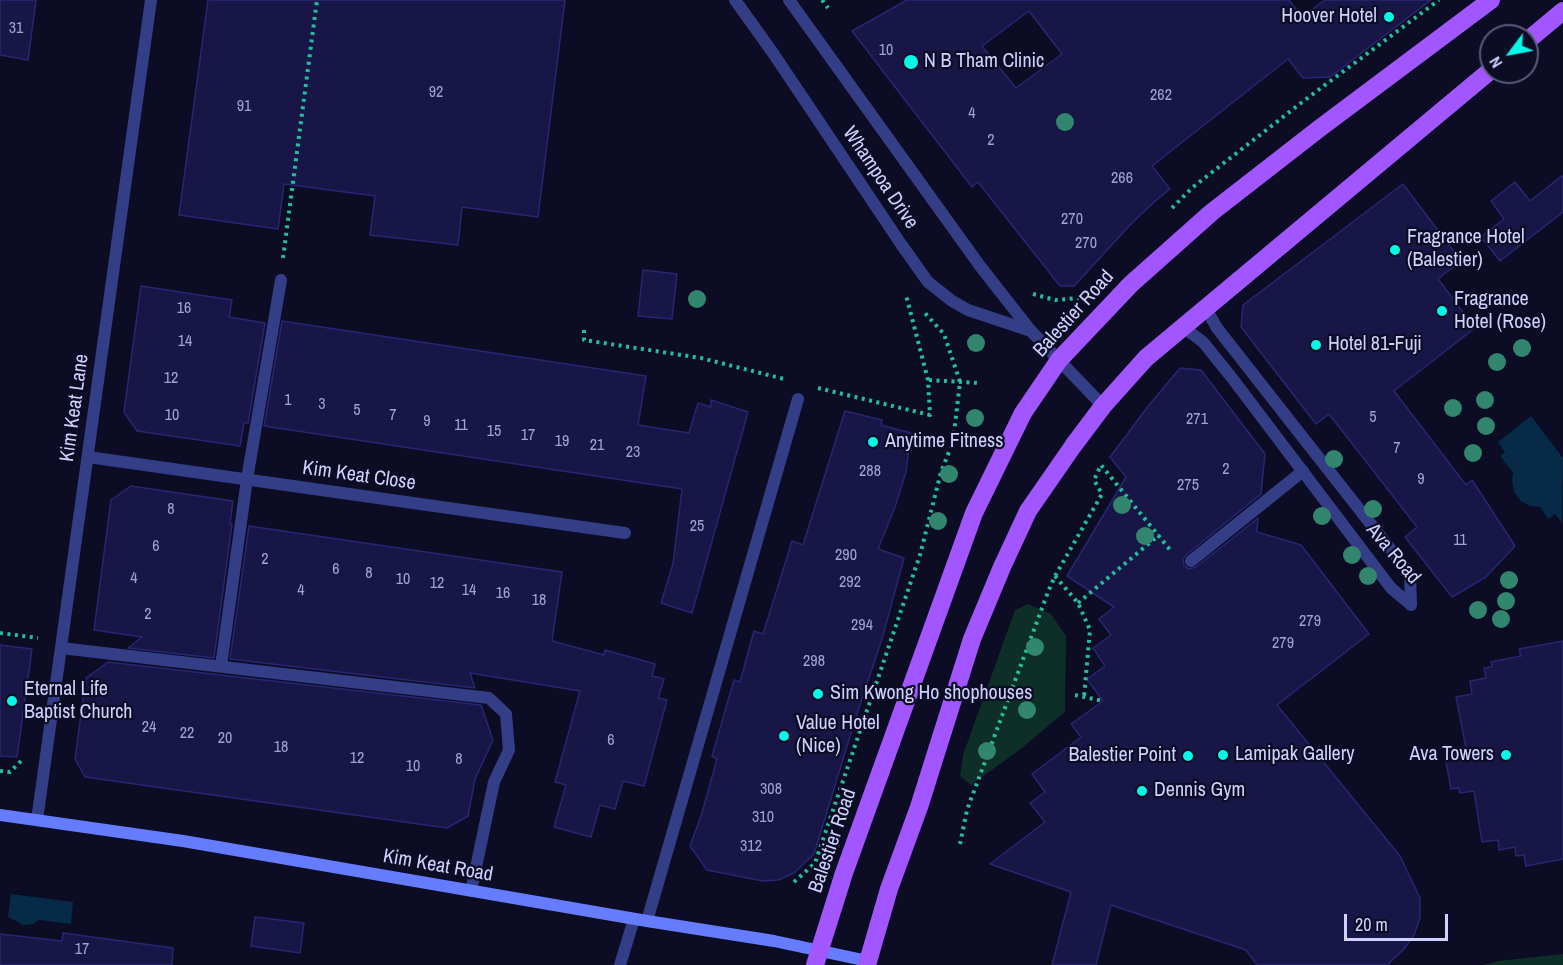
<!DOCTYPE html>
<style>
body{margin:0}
#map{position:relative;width:1563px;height:965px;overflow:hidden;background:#0c0c24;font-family:"Archivo Narrow",sans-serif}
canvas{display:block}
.north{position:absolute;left:1479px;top:24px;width:60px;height:60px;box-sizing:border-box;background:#0c0c24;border:2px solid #5a5b7c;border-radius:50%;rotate:238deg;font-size:16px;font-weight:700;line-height:24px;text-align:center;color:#cfd1ff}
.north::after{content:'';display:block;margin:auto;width:21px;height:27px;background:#00fae7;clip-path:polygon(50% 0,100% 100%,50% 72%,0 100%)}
.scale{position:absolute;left:1344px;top:914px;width:104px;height:27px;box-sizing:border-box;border:3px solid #cfd1ff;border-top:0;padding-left:8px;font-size:18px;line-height:21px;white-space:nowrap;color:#cfd1ff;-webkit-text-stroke:4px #0c0c24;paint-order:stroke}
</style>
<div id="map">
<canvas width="1563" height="965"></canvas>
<div class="north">N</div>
<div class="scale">20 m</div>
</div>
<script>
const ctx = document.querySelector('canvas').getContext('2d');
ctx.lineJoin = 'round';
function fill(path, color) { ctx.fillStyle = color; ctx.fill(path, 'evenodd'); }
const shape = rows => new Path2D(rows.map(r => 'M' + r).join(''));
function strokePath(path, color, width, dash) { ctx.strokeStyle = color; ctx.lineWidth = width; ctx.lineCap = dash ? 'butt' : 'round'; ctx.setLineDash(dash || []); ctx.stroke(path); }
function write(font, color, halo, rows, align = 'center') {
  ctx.font = font + ' "Archivo Narrow",sans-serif'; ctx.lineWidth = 4.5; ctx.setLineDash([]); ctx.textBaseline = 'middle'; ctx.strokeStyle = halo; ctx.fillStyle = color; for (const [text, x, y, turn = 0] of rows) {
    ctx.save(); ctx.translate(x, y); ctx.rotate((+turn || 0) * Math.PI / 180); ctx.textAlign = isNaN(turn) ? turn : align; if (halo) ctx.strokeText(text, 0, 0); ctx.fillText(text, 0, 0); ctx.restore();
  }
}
fill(shape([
 [1028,604,1051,614,1066,636,1065,712,1018,751,971,785,960,776,963,755,1015,610],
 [1563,954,1563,965,1483,965,1498,961]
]), '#0e2e28');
fill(shape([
 [1531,416,1563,458,1562,523,1555,514,1548,519,1540,507,1530,506,1521,501,1514,492,1512,480,1513,472,1500,456,1505,452,1498,442],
 [11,894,73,902,71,924,39,920,33,924,23,925,16,921,8,917]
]), '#072a47');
const building = shape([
 [0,0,36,0,28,60,0,55,0,0],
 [208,0,565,0,538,217,462,207,458,245,370,235,375,196,284,184,278,229,179,215,208,0],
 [907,0,1289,0,1302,17,1325,0,1431,0,1330,77,1303,78,1288,59,1152,166,1170,189,1154,202,1131,224,1074,286,1060,286,978,182,972,187,852,31,907,0],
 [1029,11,1062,54,1016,88,982,46,1029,11],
 [1563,175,1563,212,1500,261,1481,237,1504,219,1491,201,1515,182,1530,201,1563,175],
 [1403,184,1461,261,1438,279,1475,328,1394,391,1466,485,1472,480,1515,546,1486,577,1452,597,1405,537,1417,527,1329,414,1316,424,1241,327,1243,305,1403,184],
 [643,270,677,274,672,319,638,316,643,270],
 [141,286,232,300,229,317,265,323,248,423,244,423,240,446,137,431,124,412,141,286],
 [282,321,646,376,638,425,689,433,698,403,711,407,711,400,748,412,692,613,661,603,673,564,682,489,264,426,282,321],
 [1180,368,1201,370,1265,454,1261,494,1186,555,1183,559,1184,566,1189,569,1196,567,1258,518,1257,532,1301,545,1369,634,1277,705,1400,856,1420,898,1420,918,1414,935,1404,949,1387,965,1257,965,1246,950,1111,905,1096,965,1052,965,1071,892,990,864,1045,822,1030,803,1045,792,1032,774,1081,737,1071,724,1103,701,1087,679,1105,666,1093,648,1111,635,1099,619,1114,607,1067,576,1126,477,1110,457,1146,409,1180,368],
 [845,411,882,420,881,425,911,433,906,472,895,507,878,549,904,558,882,639,856,717,814,854,794,873,778,880,763,881,707,870,690,846,702,813,717,759,712,756,734,680,740,682,754,631,763,634,792,541,803,545,845,411],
 [131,486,233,501,230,524,232,524,214,658,128,648,142,637,94,630,111,500,131,486],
 [249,526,562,572,552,641,604,655,605,650,655,664,652,676,664,679,658,698,667,700,644,786,623,781,615,809,600,805,591,837,554,827,566,785,555,782,580,691,470,673,475,688,230,659,249,526],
 [1563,641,1563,859,1526,866,1524,855,1516,856,1515,847,1499,850,1498,840,1482,842,1474,791,1460,793,1459,788,1451,789,1445,756,1453,754,1453,750,1466,748,1456,697,1472,694,1470,681,1486,678,1484,668,1492,667,1491,662,1521,656,1519,649,1563,641],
 [0,645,32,649,17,757,0,756,0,645],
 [108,662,481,705,493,740,475,779,468,816,447,828,85,777,75,759,86,678,108,662],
 [255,917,304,923,300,953,251,946,255,917],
 [63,933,173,948,172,965,0,965,0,934,62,941,63,933]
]);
fill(building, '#181646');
strokePath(building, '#282674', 1.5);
strokePath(shape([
 [822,0,828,8],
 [1172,208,1193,187,1301,103,1439,0],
 [283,258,317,0],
 [1033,294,1055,300,1079,298],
 [584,330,584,340,701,358,784,379],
 [929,380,979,383],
 [818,388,930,415,928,380,906,295],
 [1055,576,1078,603,1090,630,1084,697],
 [1078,603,1159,535],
 [0,633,38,638],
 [1075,695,1103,701],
 [0,771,10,772,21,761],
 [960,844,967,810,1048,592,1055,576,1102,494,1094,480,1101,465,1171,551],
 [794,882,815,863,920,555,941,472,953,442,960,382,944,334,923,311]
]), '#24be9a', 4, [3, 4.5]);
strokePath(shape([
 [735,0,773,53,901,244,928,282,952,301,968,310,1031,331],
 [1191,561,1303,471],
 [61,648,489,698,506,714,509,750,494,782,471,891],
 [221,666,247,479,281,280],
 [647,921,798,399],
 [620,965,634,919]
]), '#333e87', 12);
strokePath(shape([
 [789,0,980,266,1031,331,1103,406],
 [1205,307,1217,328,1410,574,1411,605],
 [1183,327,1203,342,1232,378,1391,588,1411,605],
 [88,457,625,533],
 [37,820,151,0]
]), '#333e87', 12);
strokePath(shape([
 [0,815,183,841,647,921,774,941,868,961]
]), '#667cff', 12);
strokePath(shape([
 [1527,41,1563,11],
 [815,965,844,873,974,513,1023,413,1059,360,1131,284,1212,212,1320,128,1491,0],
 [867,965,889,889,919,807,972,639,1002,567,1028,511,1073,446,1103,406,1146,358,1491,70]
]), '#a256ff', 18);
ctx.fillStyle = '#31866d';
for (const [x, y] of [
 [1065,122],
 [697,299],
 [976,343],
 [1522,348],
 [1497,362],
 [1485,400],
 [1453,408],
 [975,418],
 [1486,426],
 [1473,453],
 [1334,459],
 [949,474],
 [1122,505],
 [1373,509],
 [1322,516],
 [938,521],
 [1145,536],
 [1352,555],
 [1368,576],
 [1509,580],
 [1506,601],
 [1478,610],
 [1501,619],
 [1035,647],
 [1027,710],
 [987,751]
]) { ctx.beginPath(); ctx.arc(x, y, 9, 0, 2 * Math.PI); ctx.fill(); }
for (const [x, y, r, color] of [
 [1389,17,6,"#00fae7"],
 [911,62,8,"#00fae7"],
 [1395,250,6,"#00fae7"],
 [1442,311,6,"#00fae7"],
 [1316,345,6,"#00fae7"],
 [873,442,6,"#00fae7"],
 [818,694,6,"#00fae7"],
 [12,701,6,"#00fae7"],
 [784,736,6,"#00fae7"],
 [1223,755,6,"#00fae7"],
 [1506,755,6,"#00fae7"],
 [1188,756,6,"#00fae7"],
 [1142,791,6,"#00fae7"]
]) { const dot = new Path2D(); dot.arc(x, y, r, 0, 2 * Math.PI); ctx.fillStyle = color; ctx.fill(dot); strokePath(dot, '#0c0c24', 2); }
write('16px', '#a1a2d1', null, [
 ["31",16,29],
 ["10",886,51],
 ["92",436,93],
 ["262",1161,96],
 ["91",244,107],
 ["4",972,114],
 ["2",991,141],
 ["266",1122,179],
 ["270",1072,220],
 ["270",1086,244],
 ["16",184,309],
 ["14",185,342],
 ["12",171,379],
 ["1",288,401],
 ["3",322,405],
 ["5",357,411],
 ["10",172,416],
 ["7",393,416],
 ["5",1373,418],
 ["271",1197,420],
 ["9",427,422],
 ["11",461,426],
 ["15",494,432],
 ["17",528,436],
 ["19",562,442],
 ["21",597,446],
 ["7",1397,449],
 ["23",633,453],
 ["2",1226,470],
 ["288",870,472],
 ["9",1421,480],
 ["275",1188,486],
 ["8",171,510],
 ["25",697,527],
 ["11",1460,541],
 ["6",156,547],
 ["290",846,556],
 ["2",265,560],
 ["6",336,570],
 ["8",369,574],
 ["4",134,579],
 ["10",403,580],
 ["292",850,583],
 ["12",437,584],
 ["4",301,591],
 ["14",469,591],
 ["16",503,594],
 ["18",539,601],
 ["2",148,615],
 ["279",1310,622],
 ["294",862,626],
 ["279",1283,644],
 ["298",814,662],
 ["24",149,728],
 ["22",187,734],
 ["20",225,739],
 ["6",611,741],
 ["18",281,748],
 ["12",357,759],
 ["8",459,760],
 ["10",413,767],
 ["308",771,790],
 ["310",763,818],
 ["312",751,847],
 ["17",82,950]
]);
write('20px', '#cfd1ff', '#0c0c24', [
 ["Hoover Hotel",1377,17,"right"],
 ["N B Tham Clinic",924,62],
 ["Fragrance Hotel",1407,238],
 ["(Balestier)",1407,261],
 ["Fragrance",1454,300],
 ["Hotel (Rose)",1454,323],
 ["Hotel 81-Fuji",1328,345],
 ["Anytime Fitness",885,442],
 ["Eternal Life",24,690],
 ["Baptist Church",24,713],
 ["Sim Kwong Ho shophouses",830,694],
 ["Value Hotel",796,724],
 ["(Nice)",796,747],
 ["Lamipak Gallery",1235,755],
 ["Ava Towers",1494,755,"right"],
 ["Balestier Point",1176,756,"right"],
 ["Dennis Gym",1154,791]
], 'left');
write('20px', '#cfd1ff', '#0c0c24', [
 ["Whampoa Drive",880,178,56],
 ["Balestier Road",1074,314,-48],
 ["Kim Keat Lane",75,408,-82],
 ["Kim Keat Close",359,476,8],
 ["Ava Road",1393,554,50],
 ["Balestier Road",833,841,-71],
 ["Kim Keat Road",438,866,10]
]);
</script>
